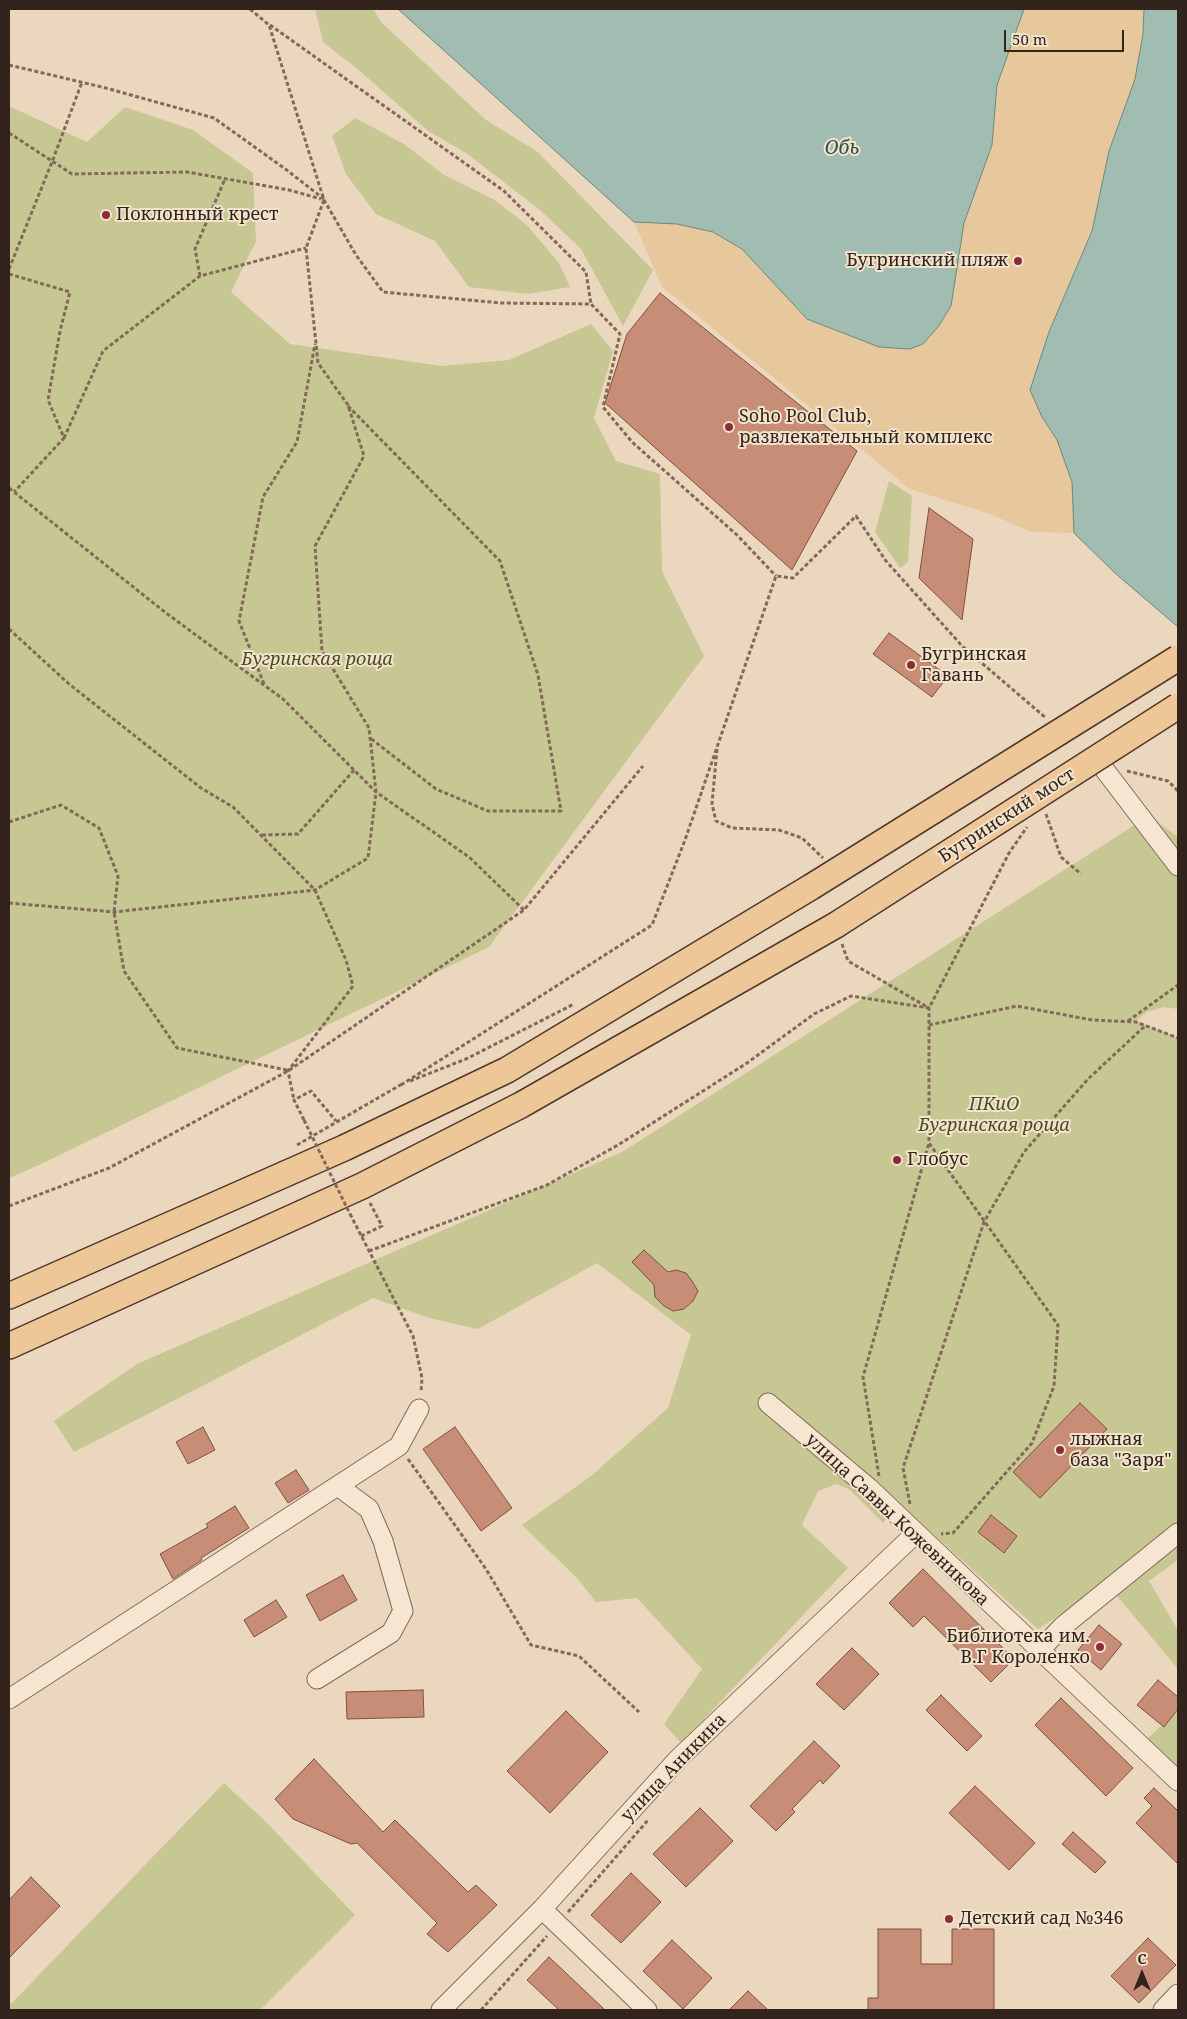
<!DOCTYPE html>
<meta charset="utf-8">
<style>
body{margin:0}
#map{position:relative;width:1187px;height:2019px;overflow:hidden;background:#ebd7be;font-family:"Noto Serif",serif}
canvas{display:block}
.frame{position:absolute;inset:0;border:10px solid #32241c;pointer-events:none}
.north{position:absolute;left:1117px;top:1949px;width:50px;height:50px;-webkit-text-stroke:4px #f3e3cd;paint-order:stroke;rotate:0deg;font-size:14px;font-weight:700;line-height:20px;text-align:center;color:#32241c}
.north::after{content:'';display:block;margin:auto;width:18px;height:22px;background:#32241c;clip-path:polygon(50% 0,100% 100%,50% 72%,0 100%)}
.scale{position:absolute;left:1004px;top:30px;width:120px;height:22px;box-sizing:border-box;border:2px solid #32241c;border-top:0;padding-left:6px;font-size:15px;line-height:18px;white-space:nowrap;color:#32241c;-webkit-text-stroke:4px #f3e3cd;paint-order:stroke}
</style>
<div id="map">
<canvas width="1187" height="2019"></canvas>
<div class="frame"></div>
<div class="north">С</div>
<div class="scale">50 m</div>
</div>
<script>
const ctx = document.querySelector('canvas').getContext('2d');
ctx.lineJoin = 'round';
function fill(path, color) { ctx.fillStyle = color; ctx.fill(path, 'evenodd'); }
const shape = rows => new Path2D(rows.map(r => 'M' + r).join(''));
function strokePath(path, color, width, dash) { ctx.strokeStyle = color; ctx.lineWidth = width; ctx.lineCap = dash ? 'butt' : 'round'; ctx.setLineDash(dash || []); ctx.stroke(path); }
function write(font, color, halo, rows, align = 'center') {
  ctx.font = font + ' "Noto Serif",serif'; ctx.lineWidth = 4; ctx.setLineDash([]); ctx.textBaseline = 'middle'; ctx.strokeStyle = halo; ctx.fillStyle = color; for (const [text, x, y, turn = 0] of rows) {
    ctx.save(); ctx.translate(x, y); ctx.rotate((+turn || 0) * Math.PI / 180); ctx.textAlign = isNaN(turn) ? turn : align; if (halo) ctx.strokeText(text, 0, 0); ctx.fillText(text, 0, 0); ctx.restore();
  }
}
fill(shape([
 [315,9,373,9,381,22,486,120,538,152,653,270,623,326,581,249,540,210,466,153,428,131,361,72,323,42],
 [9,106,87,142,125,107,193,130,253,173,256,241,231,292,290,344,442,366,509,360,591,324,613,351,594,418,616,461,660,474,662,571,704,656,489,947,39,1165,9,1178],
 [355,118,404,144,444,175,493,199,527,225,559,263,570,287,528,294,469,287,435,241,376,214,346,174,332,136],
 [889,481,912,496,908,562,900,568,875,532],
 [1149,816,1178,837,1178,1009,1164,1007,1147,1012,1136,1021,1178,1038,1178,1540,1038,1629,900,1504,883,1523,850,1490,837,1484,818,1491,802,1525,848,1568,681,1743,664,1724,702,1669,637,1598,596,1602,578,1579,522,1525,591,1476,668,1408,691,1335,597,1263,478,1329,429,1318,373,1298,74,1452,54,1421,137,1364,622,1152],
 [1178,1546,1178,1560,1149,1581,1178,1630,1178,1669,1112,1590],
 [1178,1711,1178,1770,1147,1739],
 [224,1783,263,1819,355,1915,260,2010,9,2010,9,2006]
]), '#c7c793');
fill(shape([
 [1024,9,1144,9,1143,34,1135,79,1109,151,1092,231,1049,332,1042,417,1057,440,1072,482,1074,533,1032,532,990,514,910,489,662,287,634,222,677,224,713,232,742,249,807,319,879,347,910,349,923,345,938,327,964,223,992,145,997,85]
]), '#e6c89c');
const water = shape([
 [398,9,1024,9,997,85,992,145,964,223,951,306,938,327,923,344,910,349,879,347,807,319,742,249,713,232,677,224,634,222,398,9],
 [1144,9,1178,9,1178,627,1116,574,1074,533,1072,482,1057,440,1042,417,1030,390,1049,332,1092,231,1109,151,1135,79,1143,34,1144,9]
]);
fill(water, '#a1bcb1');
strokePath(water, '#6a897d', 1);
const building = shape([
 [660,293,857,451,792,570,605,403,627,334,660,293],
 [929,508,973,539,962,620,919,578,929,508],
 [889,633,948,676,932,697,873,654,889,633],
 [644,1250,668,1272,676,1270,686,1273,692,1281,698,1291,693,1301,684,1309,673,1311,664,1306,655,1297,654,1285,632,1262,644,1250],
 [1080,1403,1107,1429,1040,1498,1013,1472,1080,1403],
 [203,1427,215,1450,188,1464,176,1442,203,1427],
 [455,1427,512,1508,481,1531,423,1449,455,1427],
 [296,1470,309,1490,288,1503,275,1483,296,1470],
 [235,1506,249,1528,201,1558,202,1560,173,1579,160,1554,208,1527,206,1524,235,1506],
 [991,1515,1017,1536,1004,1553,978,1532,991,1515],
 [923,1569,1014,1659,991,1682,924,1616,913,1627,889,1603,923,1569],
 [343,1575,357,1600,320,1621,306,1595,343,1575],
 [276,1600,287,1617,254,1637,244,1620,276,1600],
 [1099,1625,1122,1644,1101,1670,1078,1650,1099,1625],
 [852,1648,879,1674,844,1710,816,1684,852,1648],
 [1158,1680,1178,1697,1178,1709,1164,1727,1137,1705,1158,1680],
 [423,1690,424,1717,347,1719,346,1692,423,1690],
 [941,1695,982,1736,967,1751,926,1710,941,1695],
 [1061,1698,1133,1768,1106,1796,1035,1725,1061,1698],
 [566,1711,608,1752,550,1813,507,1771,566,1711],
 [814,1741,840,1766,823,1784,820,1780,792,1809,795,1812,776,1831,750,1806,814,1741],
 [314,1759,383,1832,395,1820,468,1892,476,1885,497,1905,448,1952,427,1934,437,1923,357,1843,351,1844,293,1819,275,1799,314,1759],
 [975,1786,1035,1843,1009,1870,949,1813,975,1786],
 [1154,1788,1178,1811,1178,1864,1136,1823,1152,1806,1144,1798,1154,1788],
 [700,1808,733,1841,686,1887,653,1854,700,1808],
 [1073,1832,1106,1862,1095,1873,1062,1844,1073,1832],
 [631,1873,661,1902,621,1943,591,1915,631,1873],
 [31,1877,60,1906,9,1958,9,1900,31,1877],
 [878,1929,921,1929,921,1964,952,1964,952,1929,994,1929,994,2010,868,2010,868,1998,878,1998,878,1929],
 [1148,1938,1176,1965,1139,2003,1111,1976,1148,1938],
 [672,1940,712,1978,683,2009,643,1971,672,1940],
 [549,1957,605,2010,559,2010,527,1980,549,1957],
 [748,1991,768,2010,729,2010,748,1991]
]);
fill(building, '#c78d76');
strokePath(building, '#7f503f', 1);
const minor = shape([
 [1101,765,1178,866],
 [768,1403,869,1488,1178,1781],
 [1039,1651,1062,1627,1178,1533],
 [317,1679,391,1633,403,1611,383,1541,369,1509,338,1486],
 [9,1699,399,1446,419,1409],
 [542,1909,647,2010],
 [441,2010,542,1909,678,1759,915,1534],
 [1163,2010,1178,1994]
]);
const major = shape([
 [9,1296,344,1148,507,1070,811,887],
 [9,1346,362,1186,521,1105,836,925]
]);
strokePath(minor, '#826958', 21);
strokePath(major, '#4f382c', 28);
strokePath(shape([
 [250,9,269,25,324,200,356,255,383,292,501,303,591,304,620,334,603,407,632,442,737,535,776,576],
 [270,25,504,191,586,272,591,304],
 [9,65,102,87,214,118,284,168,324,199],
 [9,133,72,174,187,172,289,190,321,199],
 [9,269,52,162,82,82],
 [9,274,70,292,60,331,48,400,64,438,14,492],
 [200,276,195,249,225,179],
 [348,406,500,561,538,675,561,811,488,811,436,789,370,738],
 [64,438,103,351,200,276,306,248],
 [9,488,166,613,283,699,376,792,469,857,524,910],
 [9,629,69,684,201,788,233,807,315,890,346,960,353,986,288,1071,294,1100],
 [264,684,239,621,263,497,297,442,315,344],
 [717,749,712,804,716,821,732,828,779,830,802,838,823,858],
 [1127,771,1168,781,1178,791],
 [1046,814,1061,857,1081,874],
 [9,822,61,805,99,828,118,876,114,912,124,971,177,1048,287,1070],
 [262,835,298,834,354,770],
 [9,903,114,912,315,890,368,858,376,792,369,728,322,651,315,546,364,456,348,405,318,363,306,248,324,200],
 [842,944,848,961,929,1008,929,1143,1058,1325,1054,1386,1032,1443,953,1533,941,1534],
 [1128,1021,1178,985],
 [929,1025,1017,1006,1092,1020,1136,1022,1178,1038],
 [410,1081,466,1059,574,1004],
 [401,1085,652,925,685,840,776,576,793,578,856,516,886,561,963,647,1046,718],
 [304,1120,294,1100,311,1091,336,1121],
 [297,1145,402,1084],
 [9,1206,109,1168,288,1071,524,910,643,766],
 [350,1214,413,1336,422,1378,421,1392],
 [361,1236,382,1226,370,1203],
 [369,1251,547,1185,618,1145,747,1063,814,1014,851,996,929,1008,1009,853,1027,827],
 [408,1459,486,1569,531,1645,579,1656,639,1712],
 [879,1476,863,1377,929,1143],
 [910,1504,903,1468,984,1222,1024,1152,1088,1079,1146,1025],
 [568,1912,649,1819],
 [481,2010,547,1936]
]), '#826958', 3, [4, 2.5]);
strokePath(minor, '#f6e6d1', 19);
strokePath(major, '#edc797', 25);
const majorBridge = shape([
 [811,887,1178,658],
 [836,925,1178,706]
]);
strokePath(majorBridge, '#4f382c', 28, []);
strokePath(shape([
 [304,1120,350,1214]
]), '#826958', 3, [4, 2.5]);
strokePath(majorBridge, '#edc797', 25);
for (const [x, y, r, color] of [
 [106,215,5,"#8d2c39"],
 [1018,261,5,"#8d2c39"],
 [729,427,5,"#8d2c39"],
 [911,665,5,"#8d2c39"],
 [897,1160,5,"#8d2c39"],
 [1060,1450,5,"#8d2c39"],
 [1100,1647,5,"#8d2c39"],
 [949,1919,5,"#8d2c39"]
]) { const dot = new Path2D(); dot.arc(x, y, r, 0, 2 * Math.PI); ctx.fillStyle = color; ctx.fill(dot); strokePath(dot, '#f3e3cd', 2); }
write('18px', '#32241c', '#f3e3cd', [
 ["Поклонный крест",116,215],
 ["Бугринский пляж",1008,261,"right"],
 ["Soho Pool Club,",739,417],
 ["развлекательный комплекс",739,438],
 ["Бугринская",921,655],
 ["Гавань",921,676],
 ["Глобус",907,1160],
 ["лыжная",1070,1440],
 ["база \"Заря\"",1070,1461],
 ["Библиотека им.",1090,1637,"right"],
 ["В.Г Короленко",1090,1658,"right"],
 ["Детский сад №346",959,1919]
], 'left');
write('italic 18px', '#484d24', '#f3e3cd', [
 ["Бугринская роща",317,660],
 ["ПКиО",994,1105],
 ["Бугринская роща",994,1126]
]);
write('18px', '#32241c', '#f3e3cd', [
 ["Бугринский мост",1007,816,-33],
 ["улица Саввы Кожевникова",897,1520,43],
 ["улица Аникина",674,1768,-46]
]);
write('italic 19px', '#2c514a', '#f3e3cd', [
 ["Обь",842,149]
]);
</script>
